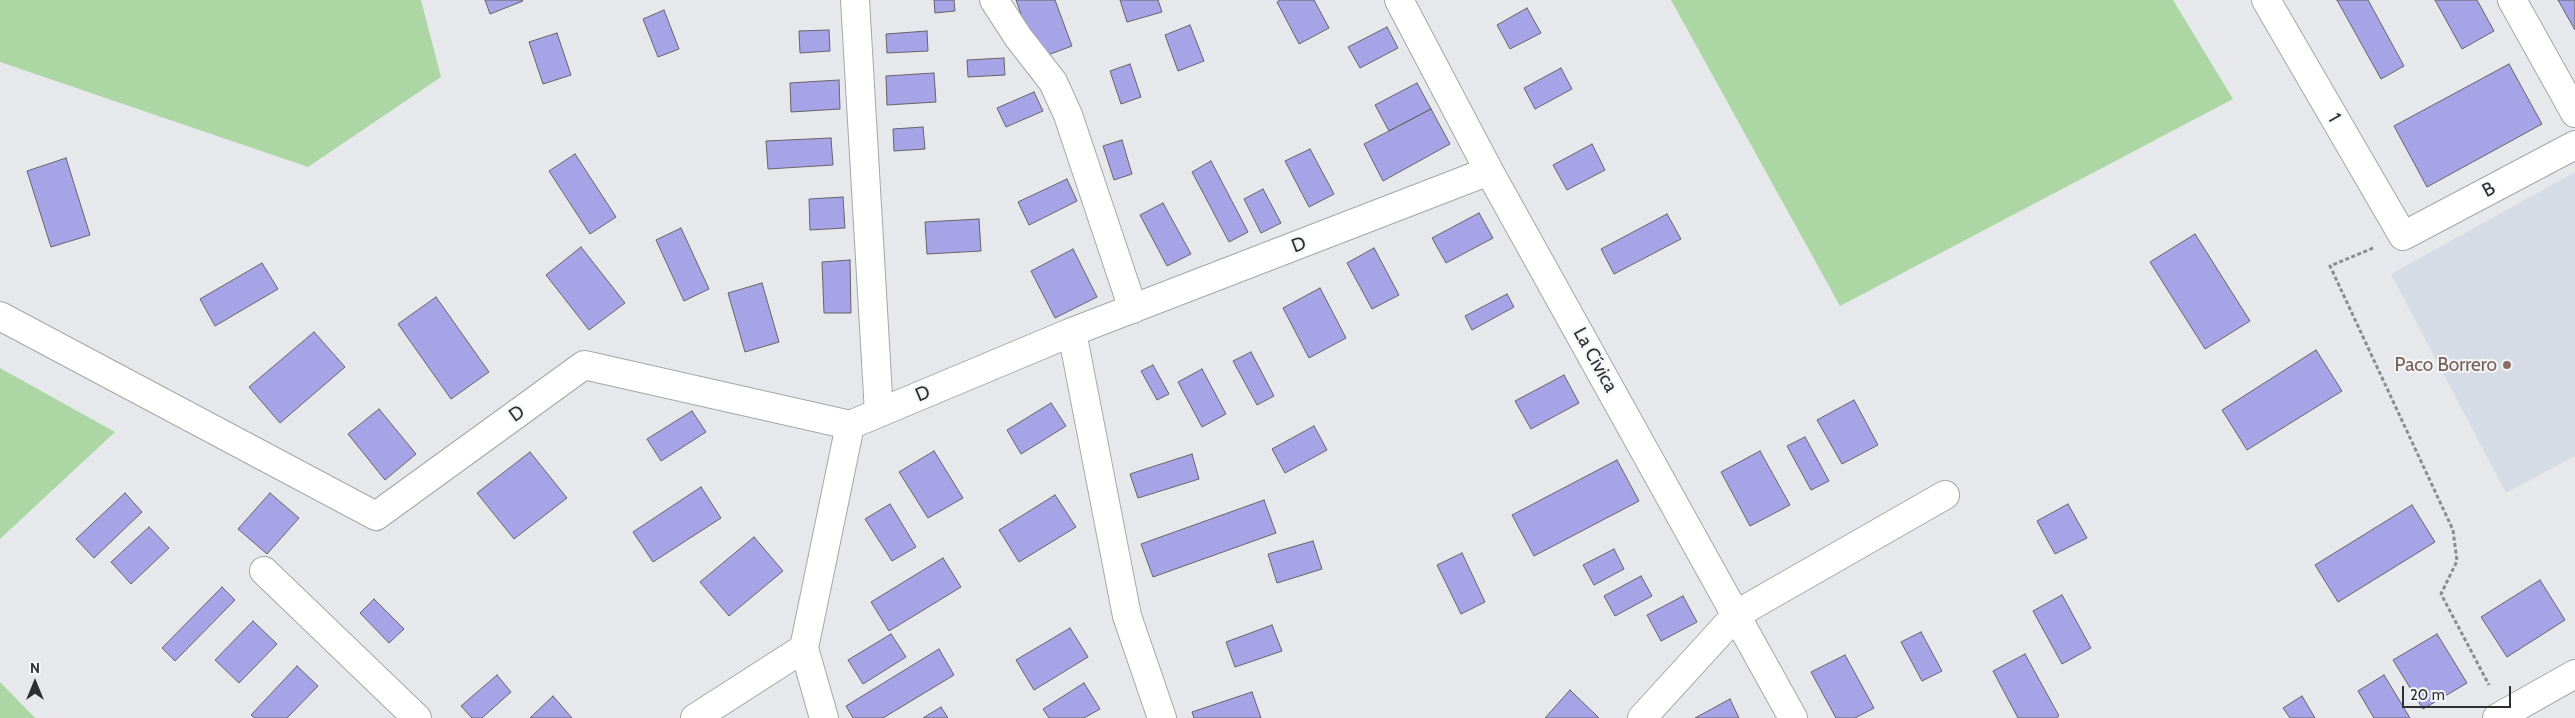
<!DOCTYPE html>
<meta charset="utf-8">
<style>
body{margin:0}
#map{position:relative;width:2575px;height:718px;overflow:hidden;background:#e6e8eb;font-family:Cabin,sans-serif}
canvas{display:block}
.north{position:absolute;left:10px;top:658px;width:50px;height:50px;-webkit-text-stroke:4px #f3f6f9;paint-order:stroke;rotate:0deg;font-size:14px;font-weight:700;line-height:20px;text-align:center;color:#2d2e30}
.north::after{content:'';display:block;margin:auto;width:18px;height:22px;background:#2d2e30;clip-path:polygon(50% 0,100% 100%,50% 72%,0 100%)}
.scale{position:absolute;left:2402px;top:686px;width:109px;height:22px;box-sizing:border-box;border:2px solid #2d2e30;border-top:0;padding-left:6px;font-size:15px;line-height:18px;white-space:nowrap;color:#2d2e30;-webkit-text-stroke:4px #f3f6f9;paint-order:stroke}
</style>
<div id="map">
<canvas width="2575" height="718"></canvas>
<div class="north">N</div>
<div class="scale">20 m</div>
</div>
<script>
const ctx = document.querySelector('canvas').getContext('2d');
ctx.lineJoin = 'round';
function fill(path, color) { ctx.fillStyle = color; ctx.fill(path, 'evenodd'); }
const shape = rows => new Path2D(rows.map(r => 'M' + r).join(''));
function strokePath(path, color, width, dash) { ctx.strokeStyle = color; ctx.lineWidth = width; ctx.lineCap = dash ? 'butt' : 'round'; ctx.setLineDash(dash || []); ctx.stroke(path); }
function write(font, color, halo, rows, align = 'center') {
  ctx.font = font + ' Cabin,sans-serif'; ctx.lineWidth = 4; ctx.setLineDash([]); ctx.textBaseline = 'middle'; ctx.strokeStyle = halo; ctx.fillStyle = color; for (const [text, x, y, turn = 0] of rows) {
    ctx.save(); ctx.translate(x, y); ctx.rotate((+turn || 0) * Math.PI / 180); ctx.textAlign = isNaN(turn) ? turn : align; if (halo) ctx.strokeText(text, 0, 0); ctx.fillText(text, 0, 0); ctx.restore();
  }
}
fill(shape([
 [2575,172,2575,456,2506,493,2391,274]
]), '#d5dce5');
fill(shape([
 [0,0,421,0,441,77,308,167,0,62],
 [1671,0,2173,0,2233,99,1840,306],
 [0,368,115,432,0,539],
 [0,682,35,718,0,718]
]), '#acd7a4');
const building = shape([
 [485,0,522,0,523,1,490,14,485,0],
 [934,0,954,0,955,11,935,13,934,0],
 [1016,0,1055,0,1072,46,1037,59,1016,0],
 [1120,0,1158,0,1162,12,1127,22,1120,0],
 [1280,0,1314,0,1329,28,1299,44,1277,2,1280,0],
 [2337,0,2368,0,2404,66,2381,79,2337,0],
 [2435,0,2477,0,2494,31,2462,49,2435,0],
 [2558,0,2575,0,2575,30,2558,0],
 [1527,8,1541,33,1510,49,1497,25,1527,8],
 [664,10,679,49,658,57,643,19,664,10],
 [1190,25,1204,61,1178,71,1165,35,1190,25],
 [1387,27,1398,48,1360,68,1348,47,1387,27],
 [829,30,830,51,800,53,799,31,829,30],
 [927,31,928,51,887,53,886,34,927,31],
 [557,33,571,75,543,84,529,42,557,33],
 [1004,58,1005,75,968,77,967,60,1004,58],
 [1130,64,1141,97,1121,104,1110,71,1130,64],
 [2509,64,2542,124,2427,187,2394,126,2509,64],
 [1561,68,1572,89,1535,109,1524,88,1561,68],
 [934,73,936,102,887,105,886,76,934,73],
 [839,80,840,109,791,112,790,83,839,80],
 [1417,83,1431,109,1389,131,1375,105,1417,83],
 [1034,92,1043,111,1006,127,997,108,1034,92],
 [1431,109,1450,144,1383,181,1364,144,1431,109],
 [923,127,925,149,894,151,893,129,923,127],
 [831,138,833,165,768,169,766,141,831,138],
 [1122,140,1132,174,1114,180,1103,146,1122,140],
 [1592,144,1605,170,1567,190,1553,165,1592,144],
 [1310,149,1334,194,1309,207,1285,161,1310,149],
 [575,154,616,217,590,234,549,171,575,154],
 [66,158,90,235,51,247,27,171,66,158],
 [1211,161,1248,232,1229,242,1192,172,1211,161],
 [1067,179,1077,201,1029,225,1018,202,1067,179],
 [1263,189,1281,223,1261,233,1244,199,1263,189],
 [843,197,845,228,810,230,809,199,843,197],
 [1163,203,1191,254,1167,266,1140,215,1163,203],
 [1479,213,1493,238,1446,263,1432,238,1479,213],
 [1667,214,1681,239,1614,274,1601,249,1667,214],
 [979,219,981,251,927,254,925,222,979,219],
 [681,228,709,289,684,301,656,240,681,228],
 [2195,234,2250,321,2205,349,2150,262,2195,234],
 [581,247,625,303,589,330,546,275,581,247],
 [1374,248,1399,295,1372,309,1347,263,1374,248],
 [1073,249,1097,297,1055,318,1031,271,1073,249],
 [850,260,851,313,824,313,822,262,850,260],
 [262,263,278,289,215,326,200,299,262,263],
 [762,283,779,342,745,352,728,293,762,283],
 [1320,288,1346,338,1309,358,1283,308,1320,288],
 [1507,294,1514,307,1472,330,1465,316,1507,294],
 [436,297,489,372,451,399,398,324,436,297],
 [314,332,345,367,280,423,249,387,314,332],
 [2316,350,2342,391,2247,450,2222,410,2316,350],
 [1251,352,1274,396,1257,405,1233,361,1251,352],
 [1153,365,1169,394,1157,400,1141,371,1153,365],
 [1202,369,1226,414,1202,427,1178,382,1202,369],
 [1564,375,1579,403,1531,429,1515,401,1564,375],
 [1854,400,1878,445,1842,464,1817,420,1854,400],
 [1051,403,1066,426,1021,454,1007,430,1051,403],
 [379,409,416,454,385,480,348,434,379,409],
 [692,411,706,432,661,461,647,439,692,411],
 [1314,426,1327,450,1285,473,1272,449,1314,426],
 [1805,437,1829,481,1811,490,1787,446,1805,437],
 [934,451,963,498,928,518,899,472,934,451],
 [1760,451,1790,505,1750,526,1721,472,1760,451],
 [530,452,567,498,514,539,477,493,530,452],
 [1192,454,1199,479,1138,498,1130,474,1192,454],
 [1617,460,1639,501,1534,556,1512,515,1617,460],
 [701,487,721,518,653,562,633,532,701,487],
 [125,493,142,512,94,558,76,539,125,493],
 [270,493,299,518,267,554,238,529,270,493],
 [1055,495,1076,527,1019,562,999,530,1055,495],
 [1264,500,1276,533,1153,577,1141,544,1264,500],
 [890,504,916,547,892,561,865,519,890,504],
 [2068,504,2087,538,2055,554,2037,521,2068,504],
 [2412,505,2435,542,2338,602,2315,565,2412,505],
 [149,527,169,548,131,584,111,562,149,527],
 [754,537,783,571,729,616,700,582,754,537],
 [1313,541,1322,569,1277,583,1268,554,1313,541],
 [1614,549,1624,569,1594,585,1583,565,1614,549],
 [1462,553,1485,602,1461,614,1437,565,1462,553],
 [943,558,961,587,889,631,871,602,943,558],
 [1641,576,1652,596,1615,616,1604,596,1641,576],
 [2540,580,2565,620,2507,657,2481,617,2540,580],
 [222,587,235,600,175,661,162,648,222,587],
 [2062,595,2091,648,2062,664,2033,611,2062,595],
 [1683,596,1697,622,1661,641,1647,615,1683,596],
 [374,599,404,629,389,643,360,613,374,599],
 [253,621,277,644,239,683,215,660,253,621],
 [1272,625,1282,651,1235,667,1226,642,1272,625],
 [1070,628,1088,657,1034,690,1016,660,1070,628],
 [1921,632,1942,671,1922,681,1901,642,1921,632],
 [891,634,906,657,863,684,848,660,891,634],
 [2437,634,2467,683,2423,709,2393,660,2437,634],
 [939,649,954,675,883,718,853,718,846,706,939,649],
 [2025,654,2059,716,2056,718,2018,718,1993,671,2025,654],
 [1845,655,1874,708,1855,718,1836,718,1811,672,1845,655],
 [297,666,318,686,287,718,255,718,251,715,297,666],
 [497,675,511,692,482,718,472,718,461,706,497,675],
 [2384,675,2410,718,2374,718,2358,691,2384,675],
 [1084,683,1100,709,1084,718,1049,718,1043,709,1084,683],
 [1570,690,1599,718,1545,718,1570,690],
 [1252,692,1261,718,1194,718,1192,712,1252,692],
 [553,696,572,718,530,718,553,696],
 [2302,696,2315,718,2290,718,2283,708,2302,696],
 [1730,699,1739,718,1695,718,1730,699],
 [941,707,948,718,923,718,941,707]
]);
fill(building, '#a6a3e7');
strokePath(building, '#646467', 1);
const minor = shape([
 [855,0,879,413],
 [994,0,1018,37,1053,82,1068,115,1133,309],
 [1399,0,1489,171,1793,718],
 [2266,0,2403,236,2575,145],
 [2512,0,2575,113],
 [0,316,376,516,584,365,850,425,1072,332,1489,171],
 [1072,332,1127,616,1162,718],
 [264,571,417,718],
 [695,718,804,648],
 [824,718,804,648,850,425],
 [1642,718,1737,614,1945,495],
 [2497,718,2575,674]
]);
strokePath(minor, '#a4a7aa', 30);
strokePath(shape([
 [2373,248,2330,266,2453,530,2457,561,2441,594,2489,685]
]), '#8b8c8f', 3, [4, 2.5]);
strokePath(minor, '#fff', 28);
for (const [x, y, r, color] of [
 [2507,365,5,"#8d6e63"]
]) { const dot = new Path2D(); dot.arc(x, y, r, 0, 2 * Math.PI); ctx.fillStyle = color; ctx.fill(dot); strokePath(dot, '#f3f6f9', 2); }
write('19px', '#2d2e30', '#f3f6f9', [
 ["1",2334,118,60],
 ["B",2489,190,-28],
 ["D",1299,245,-21],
 ["La Cívica",1595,360,61],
 ["D",923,394,-23],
 ["D",517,414,-36]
]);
write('19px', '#785e54', '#f3f6f9', [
 ["Paco Borrero",2497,365]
], 'right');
</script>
